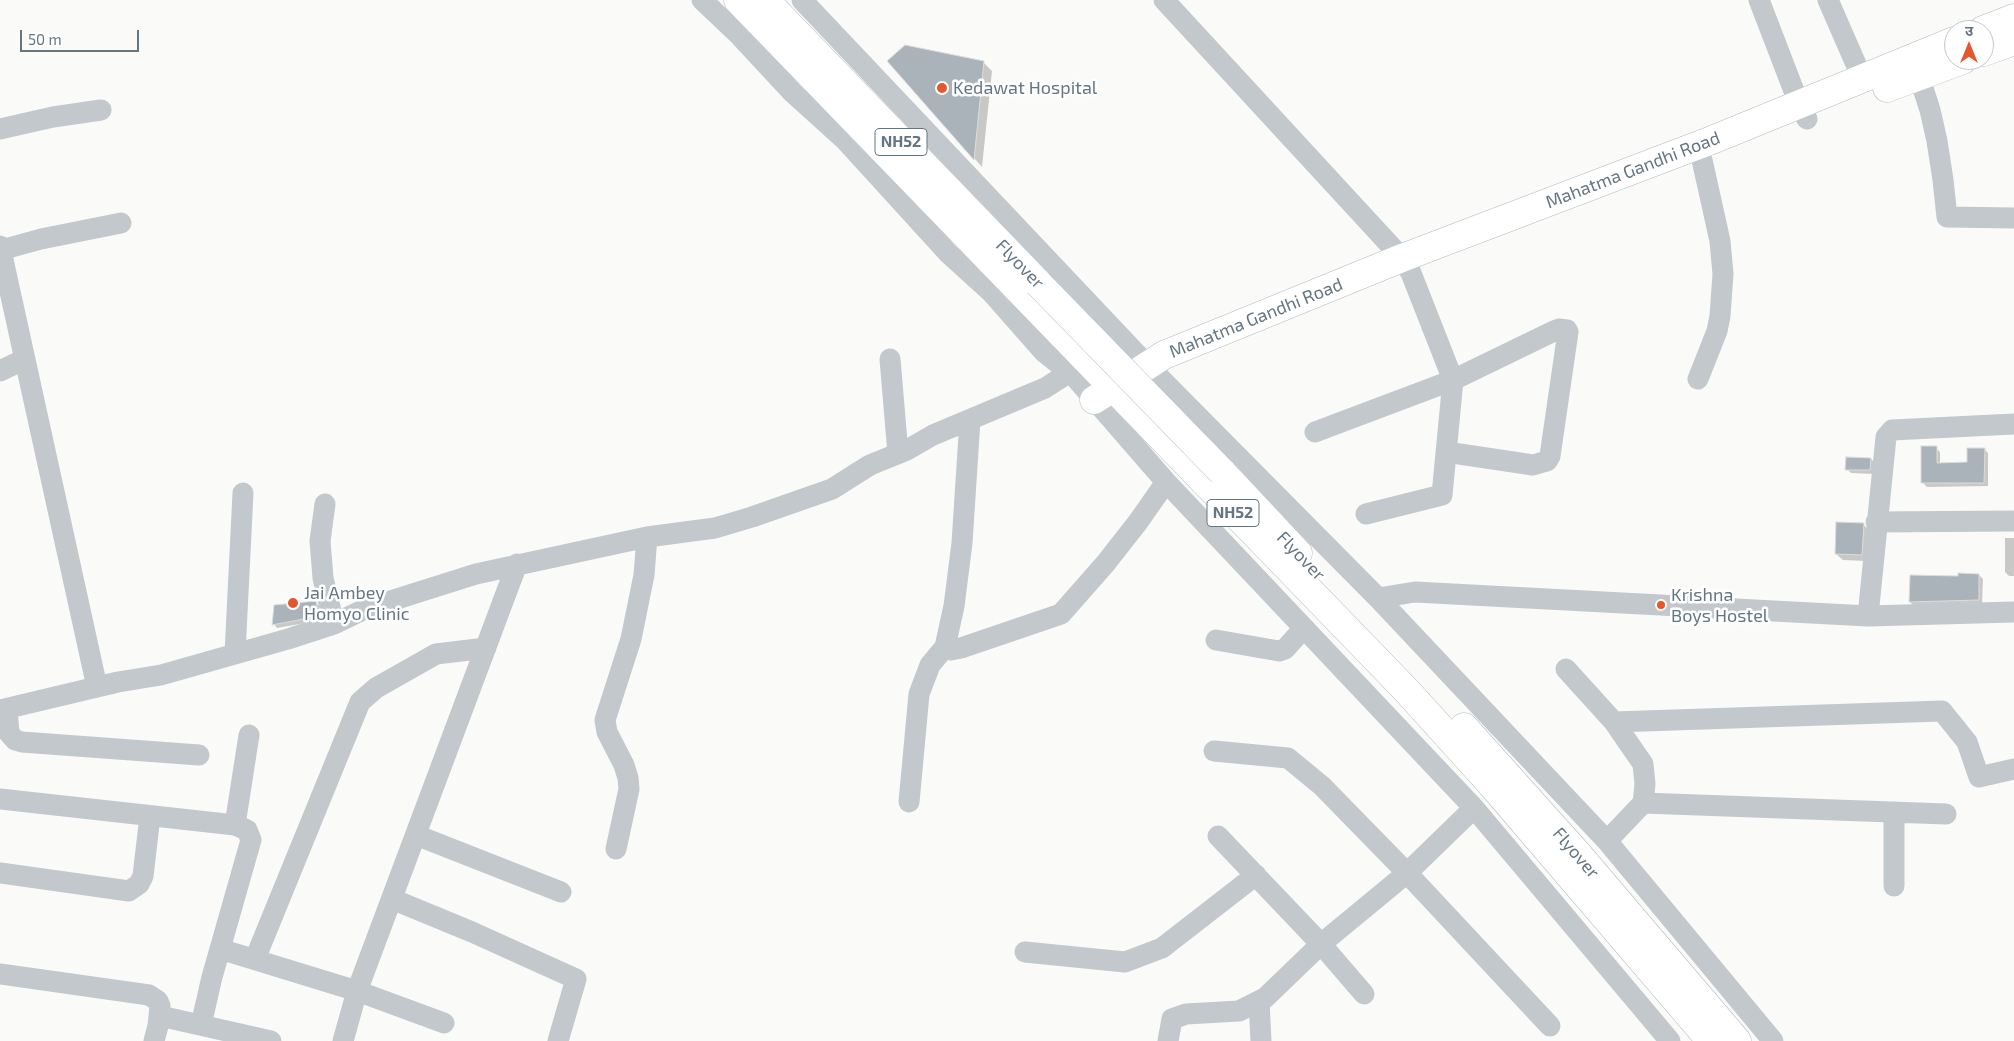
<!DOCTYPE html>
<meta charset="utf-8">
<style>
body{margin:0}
#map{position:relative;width:2014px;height:1041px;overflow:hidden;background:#fafaf8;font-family:"Exo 2","Noto Sans Devanagari",sans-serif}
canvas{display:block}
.north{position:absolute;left:1944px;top:20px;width:50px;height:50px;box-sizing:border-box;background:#fff;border:1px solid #c1c8cd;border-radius:50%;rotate:0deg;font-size:14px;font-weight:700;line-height:20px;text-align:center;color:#657683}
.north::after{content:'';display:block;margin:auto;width:18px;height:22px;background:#e4572e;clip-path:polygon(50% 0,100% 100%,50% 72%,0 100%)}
.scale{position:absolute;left:20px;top:30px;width:119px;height:22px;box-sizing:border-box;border:2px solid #657683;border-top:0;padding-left:6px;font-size:15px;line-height:18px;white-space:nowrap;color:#657683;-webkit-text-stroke:4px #fff;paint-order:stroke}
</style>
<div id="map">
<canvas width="2014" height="1041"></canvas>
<div class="north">उ</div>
<div class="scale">50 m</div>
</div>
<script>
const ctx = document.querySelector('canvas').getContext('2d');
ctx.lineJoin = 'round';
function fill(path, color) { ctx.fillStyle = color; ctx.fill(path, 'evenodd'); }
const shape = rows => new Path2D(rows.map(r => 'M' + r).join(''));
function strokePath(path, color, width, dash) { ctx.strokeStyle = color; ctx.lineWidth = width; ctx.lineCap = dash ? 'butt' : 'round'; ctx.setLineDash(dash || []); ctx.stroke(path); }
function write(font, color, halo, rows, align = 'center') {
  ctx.font = font + ' "Exo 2",sans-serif'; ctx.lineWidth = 5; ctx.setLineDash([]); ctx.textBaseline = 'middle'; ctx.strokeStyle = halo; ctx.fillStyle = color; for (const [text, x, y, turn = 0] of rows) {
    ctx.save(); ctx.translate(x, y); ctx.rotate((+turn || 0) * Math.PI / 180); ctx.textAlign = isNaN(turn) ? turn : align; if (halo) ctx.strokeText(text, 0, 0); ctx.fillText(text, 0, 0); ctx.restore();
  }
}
fill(shape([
 [888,61,983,62,992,71,982,167],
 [1936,448,1940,452,1940,464,1968,463,1984,449,1988,453,1988,486,1927,487,1923,483],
 [1871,459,1875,463,1874,474,1851,473,1847,469],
 [1863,524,1869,531,1867,561,1843,560,1836,554],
 [2005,538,2014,538,2014,576,2009,576,2005,572],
 [1979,575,1983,579,1982,604,1914,606,1910,602],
 [315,602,319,606,322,620,277,628,274,624]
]), '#0003');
const building = shape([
 [905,45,984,61,974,160,887,61,905,45],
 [1921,446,1937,446,1937,463,1967,462,1967,448,1985,448,1984,483,1921,483,1921,446],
 [1846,457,1871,458,1870,470,1845,470,1846,457],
 [1836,522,1864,523,1862,555,1835,554,1836,522],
 [1958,573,1979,574,1979,600,1909,602,1910,575,1958,576,1958,573],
 [316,601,319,616,272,625,274,605,316,601]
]);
fill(building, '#aab3b9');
strokePath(building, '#dcdcda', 1);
const major = shape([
 [1983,30,2014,18],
 [1984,52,2014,41],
 [1887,88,1963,60],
 [1094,400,1164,355,1191,344,1402,258,1712,140,1954,41]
]);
const highway = shape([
 [738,0,1407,691,1492,785,1711,1041],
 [765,0,1038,283],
 [1222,472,1298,553],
 [1464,727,1577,853,1737,1041]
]);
strokePath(major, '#b5babe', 29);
strokePath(highway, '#b4b9bd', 29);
strokePath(shape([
 [702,0,740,36,793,93,845,140,948,253,992,293,1044,352,1074,376,1166,482,1474,808,1670,1041],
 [802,0,1149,367,1378,598,1607,841,1773,1041],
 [1164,0,1402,258,1411,273,1453,380,1442,495,1366,514],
 [1759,0,1799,104,1807,119],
 [1828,0,1862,78],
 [1919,76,1930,110,1937,141,1943,180,1947,217,2014,218],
 [0,129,53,117,101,110],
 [0,246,97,687],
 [1,250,41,239,121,223],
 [890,359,898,454],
 [0,371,25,359],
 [1698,379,1717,331,1720,316,1723,274,1720,241,1702,160],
 [970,420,962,543,954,606,945,647,951,650,961,648,1061,614,1105,564,1138,522,1166,482],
 [1315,432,1453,380,1554,331,1559,329,1567,330,1568,332,1550,456,1547,461,1533,465,1446,452],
 [325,504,320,541,323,578,334,624],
 [1876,522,2014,521],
 [1378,598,1415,592,1868,616,2014,612],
 [1868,616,1886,437,1892,430,2014,424],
 [1216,640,1279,651,1285,649,1304,628],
 [235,653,243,493],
 [1566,669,1614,722],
 [7,709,9,733,15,740,22,742,199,755],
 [0,710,118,682,161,675,288,639,334,624,365,609,476,574,647,537,715,528,752,517,832,489,870,465,907,450,933,435,1045,388,1070,372],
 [1214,751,1288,758,1322,786,1407,873,1550,1026],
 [0,799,235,825,247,830,251,840,212,977,201,1025],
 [909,802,919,694,930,665,945,647],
 [1643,803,1946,814],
 [235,825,249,735],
 [416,835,561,892],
 [1218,836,1321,944,1364,994],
 [1607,841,1643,803,1645,784,1643,764,1614,722,1942,711,1967,742,1979,777,2014,769],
 [616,849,629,789,628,778,624,765,607,732,605,720,631,639,644,575,647,537],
 [0,873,129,891,139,884,143,876,150,816],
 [1894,886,1894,812],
 [392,899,472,932,576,979,558,1041],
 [220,949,357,991,444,1023],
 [1025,952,1125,962,1162,948,1256,875],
 [255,959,360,702,376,688,436,654,486,648],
 [0,974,149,995,158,1001,160,1006,158,1026,154,1041],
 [1259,1001,1261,1041],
 [160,1016,271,1041],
 [343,1041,357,991,517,564],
 [1168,1041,1172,1019,1186,1014,1239,1011,1265,998,1321,944,1407,873,1474,808]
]), '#c3c8cc', 21);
strokePath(major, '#fff', 28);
strokePath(highway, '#fff', 28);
const highwayBridge = shape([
 [1038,283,1222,472]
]);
strokePath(highwayBridge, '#b4b9bd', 29, []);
strokePath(highwayBridge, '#fff', 28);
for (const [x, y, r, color] of [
 [942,88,6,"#e4572e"],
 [293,603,6,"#e4572e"],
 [1661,605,5,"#e4572e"]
]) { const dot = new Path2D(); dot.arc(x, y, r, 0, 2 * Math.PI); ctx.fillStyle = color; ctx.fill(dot); strokePath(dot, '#fff', 2); }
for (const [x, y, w] of [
 [901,142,52],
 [1233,513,52]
]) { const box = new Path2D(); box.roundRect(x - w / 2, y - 13.5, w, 27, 4); ctx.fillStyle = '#fff'; ctx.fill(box); strokePath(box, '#657683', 1); }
write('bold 16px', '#657683', null, [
 ["NH52",901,142],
 ["NH52",1233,513]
]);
write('18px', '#657683', '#fff', [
 ["Kedawat Hospital",953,88],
 ["Jai Ambey",304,593],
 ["Homyo Clinic",304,614],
 ["Krishna",1671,595],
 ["Boys Hostel",1671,616]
], 'left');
write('18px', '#657683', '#fff', [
 ["Mahatma Gandhi Road",1633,170,-21],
 ["Flyover",1020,264,46],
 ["Mahatma Gandhi Road",1256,318,-22],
 ["Flyover",1301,556,46],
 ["Flyover",1576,853,49]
]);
</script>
